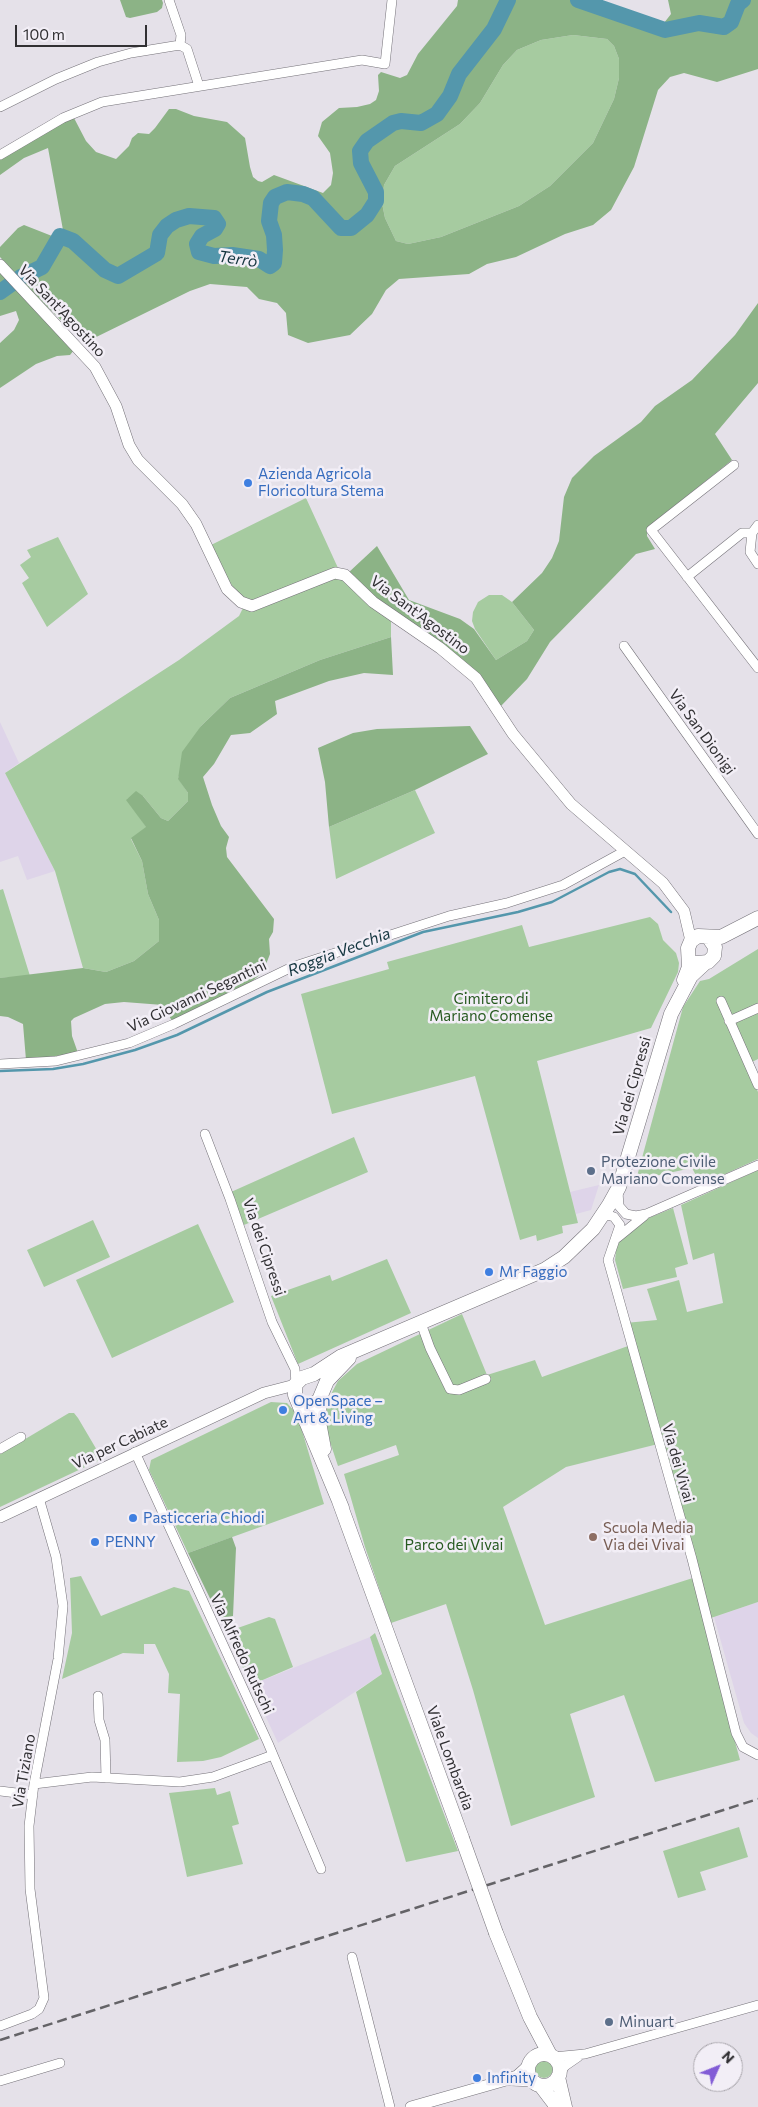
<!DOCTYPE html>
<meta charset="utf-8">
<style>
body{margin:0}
#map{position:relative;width:758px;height:2107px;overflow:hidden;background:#e5e1e9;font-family:Commissioner,sans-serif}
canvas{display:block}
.north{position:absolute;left:693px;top:2042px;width:50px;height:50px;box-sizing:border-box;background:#f2eef6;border:1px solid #a5a2a8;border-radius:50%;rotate:46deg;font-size:14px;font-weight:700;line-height:20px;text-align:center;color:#313033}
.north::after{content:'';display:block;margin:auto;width:18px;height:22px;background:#825cd6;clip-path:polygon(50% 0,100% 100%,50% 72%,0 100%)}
.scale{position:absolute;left:15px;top:25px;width:132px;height:22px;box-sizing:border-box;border:2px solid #313033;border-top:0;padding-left:6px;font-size:15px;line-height:18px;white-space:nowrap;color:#313033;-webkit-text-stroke:4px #f2eef6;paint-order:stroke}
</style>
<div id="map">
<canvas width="758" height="2107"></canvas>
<div class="north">N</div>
<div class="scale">100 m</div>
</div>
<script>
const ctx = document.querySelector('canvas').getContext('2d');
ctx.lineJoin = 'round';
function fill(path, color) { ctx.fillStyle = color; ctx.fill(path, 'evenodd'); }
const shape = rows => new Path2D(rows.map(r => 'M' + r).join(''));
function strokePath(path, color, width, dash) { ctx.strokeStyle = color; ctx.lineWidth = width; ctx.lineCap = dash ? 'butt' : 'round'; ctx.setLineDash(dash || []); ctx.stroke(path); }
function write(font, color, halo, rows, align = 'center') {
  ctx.font = font + ' Commissioner,sans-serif'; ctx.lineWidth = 5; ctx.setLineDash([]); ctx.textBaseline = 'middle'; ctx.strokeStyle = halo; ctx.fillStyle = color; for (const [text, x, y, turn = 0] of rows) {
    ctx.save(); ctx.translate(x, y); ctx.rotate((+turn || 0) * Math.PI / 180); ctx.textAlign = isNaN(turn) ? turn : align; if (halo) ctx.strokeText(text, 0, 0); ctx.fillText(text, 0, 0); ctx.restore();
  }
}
fill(shape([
 [0,722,19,763,5,773,55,871,27,880,18,856,0,862],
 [599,1185,591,1210,576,1214,570,1192],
 [758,1602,758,1738,751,1733,744,1723,714,1617],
 [370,1637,382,1674,278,1743,251,1685]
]), '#ded4e9');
fill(shape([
 [573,35,607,39,614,46,619,59,619,78,614,99,593,143,550,186,519,206,441,237,408,244,396,241,385,218,382,203,384,185,395,166,460,124,480,103,503,65,517,50,541,40],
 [306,498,338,568,252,600,243,599,226,578,211,545],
 [58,537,88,594,47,627,22,583,29,578,20,565,31,557,27,550],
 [334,578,342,580,391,620,391,637,320,660,230,698,201,726,178,778,188,793,188,801,168,821,161,818,143,796,127,799,147,828,131,839,142,861,148,894,159,920,159,941,134,961,106,972,83,968,55,871,5,773,179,660,239,616,243,608],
 [489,595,502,595,512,602,534,630,527,641,496,660,475,629,472,621,473,612,478,602],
 [415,790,435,833,336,879,329,827],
 [3,889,30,976,0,978,0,890],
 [650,917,658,924,663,940,676,953,679,963,678,972,651,1028,537,1061,578,1223,562,1226,563,1233,537,1241,536,1235,520,1240,475,1076,332,1114,301,994,389,969,387,962,522,925,529,947],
 [758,949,758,1059,746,1065,758,1092,758,1159,701,1185,692,1168,636,1180,683,1007,700,981,709,979],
 [354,1137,368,1172,244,1225,231,1192],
 [758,1170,758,1602,708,1619,714,1665,740,1760,655,1782,624,1695,570,1714,595,1797,511,1826,473,1690,446,1604,391,1623,365,1547,344,1474,399,1455,396,1445,338,1466,329,1439,325,1419,329,1398,338,1381,357,1364,462,1314,487,1375,535,1360,542,1377,628,1346,625,1323,657,1320,647,1289,679,1280,687,1312,723,1303,714,1253,693,1260,681,1205],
 [658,1444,696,1577,545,1625,503,1507,566,1467],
 [673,1208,688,1264,675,1268,677,1277,623,1289,615,1260,617,1242,639,1222],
 [93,1220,110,1257,44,1287,27,1250],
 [198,1224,234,1302,112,1358,76,1280],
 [387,1259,411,1313,298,1364,271,1296,330,1275,332,1281],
 [271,1402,287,1403,297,1414,324,1504,188,1553,149,1470,151,1460],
 [69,1413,74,1413,78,1418,101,1457,100,1460,0,1507,0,1454],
 [81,1576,101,1616,174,1587,189,1591,259,1739,221,1757,203,1761,177,1762,180,1694,168,1693,169,1674,155,1644,144,1644,144,1654,123,1653,62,1679,72,1633,70,1578],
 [269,1617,275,1619,293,1667,251,1685,229,1638,232,1630],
 [375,1633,458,1851,406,1862,356,1692,382,1674,370,1637],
 [215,1788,217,1795,230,1791,239,1824,232,1826,243,1864,187,1877,169,1793],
 [739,1827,748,1857,700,1872,706,1890,678,1898,663,1851],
 '535 2069a9 9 0 1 1 18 0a9 9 0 1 1-18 0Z'
]), '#a6cba0');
fill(shape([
 [120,0,162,0,163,3,162,8,157,12,130,18,126,17],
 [458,0,590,0,664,23,671,14,668,0,758,0,758,69,717,82,684,73,670,77,658,90,634,167,611,210,593,225,565,234,516,257,487,264,469,274,399,279,386,290,372,314,350,335,308,343,288,335,286,313,277,303,259,299,247,287,210,284,190,291,84,343,29,289,0,257,0,247,18,228,24,225,52,236,63,230,48,148,24,158,0,175,0,152,74,118,86,141,96,152,116,159,129,146,132,138,138,133,149,134,155,128,169,109,176,109,194,116,227,122,245,138,250,167,253,177,258,181,262,182,274,175,323,193,331,185,333,173,330,153,318,136,322,122,339,108,357,107,370,104,376,100,379,91,378,75,381,72,400,78,407,75,418,54,457,6],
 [573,35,607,39,614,46,619,59,619,78,614,99,593,143,550,186,519,206,441,237,408,244,396,241,385,218,382,203,384,185,395,166,460,124,480,103,503,65,517,50,541,40],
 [0,271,74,350,70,355,57,356,36,364,0,388,0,343,14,330,19,320,16,311,0,316],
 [758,303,758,383,715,434,732,460,647,528,647,536,655,549,636,554,609,582,550,642,527,679,500,707,486,686,376,599,348,573,377,546,409,600,460,619,474,629,496,660,527,641,534,630,512,602,542,573,552,558,559,541,564,497,572,478,594,456,641,422,655,406,692,380,735,335],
 [391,637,393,675,364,673,329,681,275,701,277,714,250,733,231,735,214,764,203,777,212,805,221,826,229,837,226,848,227,857,274,919,273,932,269,939,270,954,263,972,250,983,172,1021,163,1005,124,1002,105,1004,74,1018,71,1021,72,1036,78,1053,26,1060,23,1024,8,1017,0,1016,0,978,83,968,106,972,134,961,159,941,159,920,148,894,142,861,131,838,146,827,126,800,136,791,143,796,161,818,168,821,188,801,188,793,178,779,182,752,201,726,230,698,320,660],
 [470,726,488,754,415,790,329,827,325,782,318,748,353,733,377,729],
 [232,1537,236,1548,233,1616,221,1621,188,1553]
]), '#8cb386');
strokePath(shape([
 [0,1071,53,1069,83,1064,135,1050,177,1035,267,992,423,932,518,912,552,902,609,872,620,869,635,874,671,912]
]), '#5497ac', 2.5);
strokePath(shape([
 [578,0,665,30,699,23,724,27,731,22,738,4,743,0],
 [0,292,21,277,42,267,60,236,73,241,105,270,118,276,157,253,160,235,167,226,176,220,189,216,214,218,218,224,215,229,202,236,197,244,199,252,214,256,232,255,259,259,270,266,274,263,275,250,274,235,269,221,271,203,275,197,287,192,303,194,313,198,341,228,351,228,367,215,376,201,376,192,361,163,360,151,367,141,393,123,401,121,421,123,437,114,450,96,459,74,494,29,508,0]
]), '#5497ac', 16);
const minor = shape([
 [169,0,181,35,180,45],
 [0,107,56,79,98,62,131,53,180,45,187,49,199,86],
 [0,155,63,118,102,102,362,60,385,64,392,0],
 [734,465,651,530,758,668],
 [758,525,752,533,750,552,758,564],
 [687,577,742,533,752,533],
 [624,646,758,834],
 [721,1001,758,1085],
 [729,1021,758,1008],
 [0,1064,56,1061,129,1043,174,1024,292,967,449,916,507,903,563,885,625,851],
 [205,1134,230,1199,272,1322,295,1369,296,1384],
 [618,1192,619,1206,626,1214,636,1216,646,1214,758,1165],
 [602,1218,608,1215,614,1217,620,1225,608,1260,692,1559,736,1733,743,1747,758,1755],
 [617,1238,644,1216],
 [421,1323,430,1348,450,1389,459,1390,486,1379],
 [0,1449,21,1437],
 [135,1452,268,1743,321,1869],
 [98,1696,99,1720,105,1740,106,1778],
 [34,1784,92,1777,180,1782,213,1777,273,1755],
 [0,1791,33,1795],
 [352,1957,390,2107],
 [0,2026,32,2014,39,2009,44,1998,30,1889,29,1826,34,1784,58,1659,63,1606,56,1557,39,1498],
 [553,2057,585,2054,758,2005],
 [559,2074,565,2066,578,2057],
 [0,2081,60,2063]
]);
const tertiary = shape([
 [0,265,95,367,116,406,129,445,138,460,182,504,196,524,227,589,241,602,252,606,335,573,345,575,373,602,440,648,476,678,513,734,571,804,663,883,684,911,691,941],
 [0,1517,264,1393,295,1385],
 [512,2080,532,2081],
 [411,2107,506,2080,517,2076,528,2066]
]);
const secondary = shape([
 [697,963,708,962,714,956,715,947,708,937],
 [684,980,689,967,688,948,691,941,698,936,721,937,758,918],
 [319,1400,319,1422,324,1449],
 [313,1404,319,1400,327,1381,349,1358],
 [339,1501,462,1838],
 [342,1508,295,1395,295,1385,302,1378,314,1374,340,1357,544,1270,564,1257,593,1229,609,1205,619,1187,671,1014,691,976,705,963],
 [496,1933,530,2017,550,2055],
 '528 2070a16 16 0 1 1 32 0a16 16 0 1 1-32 0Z',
 [558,2077,565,2107],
 [541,2086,557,2107]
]);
strokePath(minor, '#757279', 10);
strokePath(tertiary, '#757279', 12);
strokePath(secondary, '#757279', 15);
strokePath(minor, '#fff', 9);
strokePath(tertiary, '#fff', 11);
strokePath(secondary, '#fff', 14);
strokePath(shape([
 [0,2040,758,1799]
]), '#646367', 2.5, [10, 5]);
const secondaryBridge = shape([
 [462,1838,496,1933]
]);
strokePath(secondaryBridge, '#757279', 15, []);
strokePath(secondaryBridge, '#fff', 14);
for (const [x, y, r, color] of [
 [248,483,5,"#3f7fe0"],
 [591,1171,5,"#5c6f8a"],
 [489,1272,5,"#3f7fe0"],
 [283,1410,5,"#3f7fe0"],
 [133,1518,5,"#3f7fe0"],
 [593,1537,5,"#8d6e63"],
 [95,1542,5,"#3f7fe0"],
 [609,2022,5,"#5c6f8a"],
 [477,2078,5,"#3f7fe0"]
]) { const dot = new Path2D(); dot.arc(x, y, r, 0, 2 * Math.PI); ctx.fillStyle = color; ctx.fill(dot); strokePath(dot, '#f2eef6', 2); }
write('15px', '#313033', '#f2eef6', [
 ["Via Sant'Agostino",62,311,47],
 ["Via Sant'Agostino",420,615,37],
 ["Via San Dionigi",702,732,54],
 ["Via Giovanni Segantini",197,996,-25],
 ["Via dei Cipressi",632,1086,-74],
 ["Via dei Cipressi",264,1247,71],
 ["Via per Cabiate",120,1443,-25],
 ["Via dei Vivai",678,1463,74],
 ["Via Alfredo Rutschi",242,1654,65],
 ["Viale Lombardia",450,1758,70],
 ["Via Tiziano",24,1771,-80]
]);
write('15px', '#366cbe', '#f2eef6', [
 ["Azienda Agricola",258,474],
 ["Floricoltura Stema",258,491],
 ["Mr Faggio",499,1272],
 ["OpenSpace –",293,1401],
 ["Art & Living",293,1418],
 ["Pasticceria Chiodi",143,1518],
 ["PENNY",105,1542],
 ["Infinity",487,2078]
], 'left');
write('15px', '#26591f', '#f2eef6', [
 ["Cimitero di",491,999],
 ["Mariano Comense",491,1016],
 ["Parco dei Vivai",454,1545]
]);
write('15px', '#4e5e75', '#f2eef6', [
 ["Protezione Civile",601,1162],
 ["Mariano Comense",601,1179],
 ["Minuart",619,2022]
], 'left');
write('15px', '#785e54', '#f2eef6', [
 ["Scuola Media",603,1528],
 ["Via dei Vivai",603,1545]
], 'left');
write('italic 16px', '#153640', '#f2eef6', [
 ["Terrò",238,259,8],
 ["Roggia Vecchia",339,952,-21]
]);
</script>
